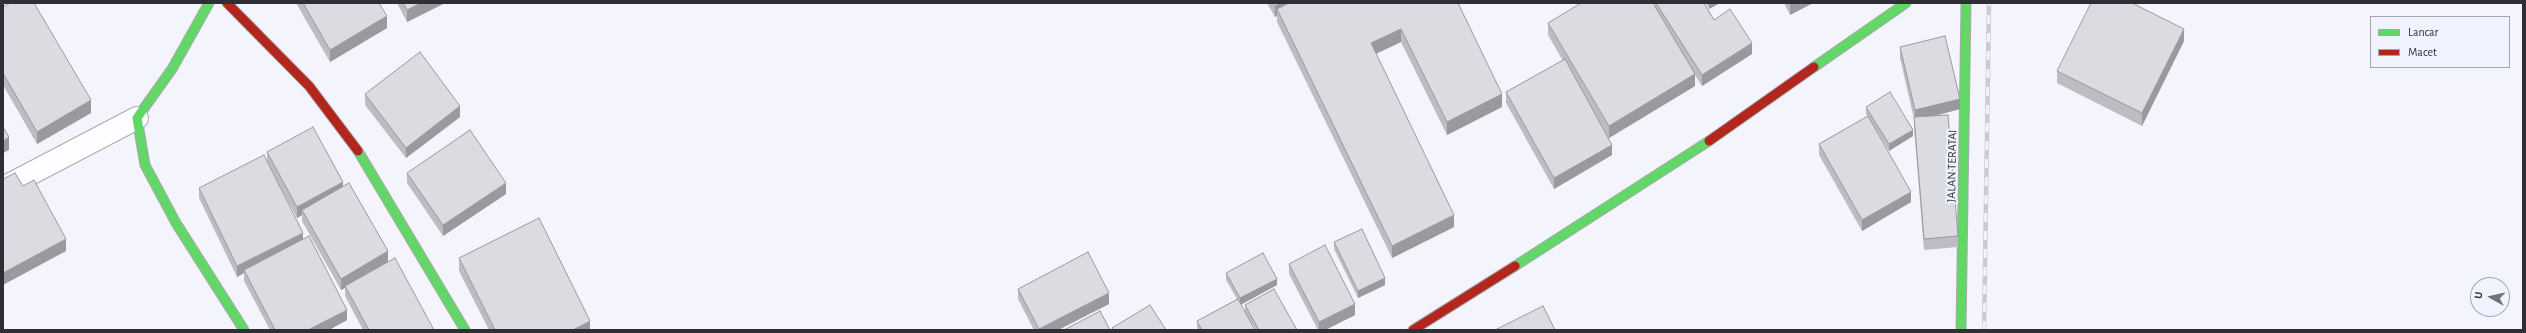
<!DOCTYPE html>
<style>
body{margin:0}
#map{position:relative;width:2526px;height:333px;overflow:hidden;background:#f4f5fc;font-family:"Alegreya Sans",sans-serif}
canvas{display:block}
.frame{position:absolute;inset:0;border:4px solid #2e2f36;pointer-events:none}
.legend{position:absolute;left:2370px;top:16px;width:140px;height:52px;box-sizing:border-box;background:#f1f3ff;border:1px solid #a3a5af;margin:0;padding:5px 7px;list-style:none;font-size:12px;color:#2e2f36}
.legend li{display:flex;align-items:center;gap:8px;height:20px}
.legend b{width:20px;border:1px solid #a3a5af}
.north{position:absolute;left:2470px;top:277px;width:40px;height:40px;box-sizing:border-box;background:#f1f3ff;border:1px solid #a3a5af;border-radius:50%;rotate:278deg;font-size:11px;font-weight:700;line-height:16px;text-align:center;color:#2e2f36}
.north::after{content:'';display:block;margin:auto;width:14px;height:18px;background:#73747b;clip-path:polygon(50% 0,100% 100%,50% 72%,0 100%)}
</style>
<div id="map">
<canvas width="2526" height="333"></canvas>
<div class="frame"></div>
<ul class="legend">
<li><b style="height:5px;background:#63d668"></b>Lancar</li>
<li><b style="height:5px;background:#b3261e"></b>Macet</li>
</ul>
<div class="north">U</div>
</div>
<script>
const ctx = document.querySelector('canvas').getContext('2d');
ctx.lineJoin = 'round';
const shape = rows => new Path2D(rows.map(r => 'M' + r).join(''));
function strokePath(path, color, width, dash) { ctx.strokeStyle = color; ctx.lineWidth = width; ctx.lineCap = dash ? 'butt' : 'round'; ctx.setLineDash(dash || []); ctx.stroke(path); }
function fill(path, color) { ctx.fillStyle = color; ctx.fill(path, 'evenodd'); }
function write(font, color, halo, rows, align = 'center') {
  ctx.font = font + ' "Alegreya Sans",sans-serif'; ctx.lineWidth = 4; ctx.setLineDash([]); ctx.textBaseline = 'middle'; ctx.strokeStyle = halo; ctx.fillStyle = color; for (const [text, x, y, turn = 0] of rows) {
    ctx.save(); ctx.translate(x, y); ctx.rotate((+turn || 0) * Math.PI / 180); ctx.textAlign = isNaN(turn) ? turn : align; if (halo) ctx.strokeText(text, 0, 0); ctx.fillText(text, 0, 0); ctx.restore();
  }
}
const street = shape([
 [3,188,137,118]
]);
const fast = shape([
 [209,3,172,69,137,118,145,165,176,223,244,330],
 [1814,67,1906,3],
 [358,151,465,330],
 [1515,266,1709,141],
 [1961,330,1966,3]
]);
const jam = shape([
 [227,3,309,86,358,151],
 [1709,141,1814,67],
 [1413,330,1515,266]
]);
strokePath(street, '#a9aab0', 24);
strokePath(fast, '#a9aab0', 11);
strokePath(jam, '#a9aab0', 11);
strokePath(street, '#fdfeff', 22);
strokePath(fast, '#63d668', 9);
strokePath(jam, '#b3261e', 9);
const rail = shape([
 [1984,330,1989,3]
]);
strokePath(rail, '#cacbcd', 4.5);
strokePath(rail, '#f1f3ff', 3, [9]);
fill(shape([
 [296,3,379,3,387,28,330,62],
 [397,3,445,3,407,22],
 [1267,3,1458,3,1502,107,1447,135,1401,42,1376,54,1454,227,1392,258,1277,22,1277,16,1275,17],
 [1655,3,1704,3,1714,20,1752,54,1702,86,1695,75,1695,86,1609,138,1612,155,1554,189,1506,103,1506,92,1563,61,1548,35,1548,23,1655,7],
 [1706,3,1720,3,1709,9],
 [1784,3,1813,3,1790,15],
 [3,7,91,113,37,144,3,85],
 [2184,41,2142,126,2057,83,2057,71],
 [1900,47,1960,109,1934,116,1958,236,1958,247,1924,250,1914,128,1914,119,1900,58],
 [365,94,460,117,406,158,365,105],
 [1866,107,1913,136,1889,151,1875,128,1911,202,1862,231,1819,155,1819,144,1868,116,1866,114],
 [267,152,343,187,388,261,434,330,363,330,345,296,345,288,341,290,302,221,302,215,297,218,279,185,303,239,347,320,329,330,270,330,244,281,244,273,237,277,199,198,199,188,267,161],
 [407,173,506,194,443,236,407,183],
 [1334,242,1385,285,1358,298,1334,249],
 [459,258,590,330,489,330,459,271],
 [1289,264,1355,315,1325,330,1318,330,1289,274],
 [1226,273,1277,285,1241,305,1255,330,1197,330,1197,321,1237,299,1226,280],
 [1018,289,1109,304,1058,330,1034,330,1018,299],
 [1245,305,1297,330,1256,330,1245,312]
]), '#bcbdc2');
fill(shape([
 [421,3,445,3,407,22,407,10],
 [1281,3,1302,3,1277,9,1277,16,1275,17,1275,6],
 [1709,3,1720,3,1709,9],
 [1792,3,1813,3,1790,15,1790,4],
 [387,16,387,28,330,62,330,50],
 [1401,29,1401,42,1371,56,1371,43],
 [2184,29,2184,41,2142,126,2142,113],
 [1752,43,1752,54,1702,86,1702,75],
 [1695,74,1695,86,1609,138,1609,126],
 [1502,94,1502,107,1447,135,1447,122],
 [1960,99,1960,109,1915,121,1915,110],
 [91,100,91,113,37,144,37,132],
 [460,106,460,117,406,158,406,148],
 [1913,130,1913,136,1889,151,1889,144],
 [9,137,9,150,3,153,3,141],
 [1612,145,1612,155,1554,189,1554,178],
 [343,182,343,192,302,210,302,215,297,218,297,207],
 [506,183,506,194,443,236,443,225],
 [1911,192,1911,202,1862,231,1862,220],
 [1454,215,1454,227,1392,258,1392,246],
 [303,233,303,243,244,270,244,273,237,277,237,266],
 [66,239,66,251,3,285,3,273],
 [388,251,388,262,345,286,345,288,341,290,341,279],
 [1385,278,1385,285,1358,298,1358,291],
 [1277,279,1277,285,1240,305,1240,298],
 [1109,293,1109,304,1058,330,1039,330,1039,329],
 [1355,304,1355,315,1325,330,1319,330,1319,322],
 [347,310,347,320,329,330,308,330],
 [590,321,590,330,573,330]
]), '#999a9e');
const building = shape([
 [10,3,34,3,91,100,37,132,3,73,3,7,10,3],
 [303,3,379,3,387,16,330,50,303,3],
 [403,3,421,3,407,10,403,3],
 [1273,3,1281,3,1275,6,1273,3],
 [1289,3,1458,3,1502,94,1447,122,1401,29,1371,43,1454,215,1392,246,1277,9,1289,3],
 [1581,3,1653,3,1695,74,1609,126,1548,23,1581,3],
 [1656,3,1704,3,1714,20,1730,9,1752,43,1702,75,1656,3],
 [2091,3,2132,3,2184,29,2142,113,2057,71,2091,3],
 [1945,36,1960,99,1915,110,1900,47,1945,36],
 [420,52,460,106,406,148,365,94,420,52],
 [1565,59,1612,145,1554,178,1506,92,1565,59],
 [1890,92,1913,130,1889,144,1866,107,1890,92],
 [1948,115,1958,236,1924,239,1914,117,1948,115],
 [1868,116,1911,192,1862,220,1819,144,1868,116],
 [3,127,9,137,3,141,3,127],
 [313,127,343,182,297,207,267,152,313,127],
 [470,130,506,183,443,225,407,173,470,130],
 [264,155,303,233,237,266,199,188,264,155],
 [15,173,23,186,34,180,66,239,3,273,3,179,15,173],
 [349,183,388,251,341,279,302,210,349,183],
 [539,218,590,321,573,330,495,330,459,258,539,218],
 [1362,229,1385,278,1358,291,1334,242,1362,229],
 [309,236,347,310,308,330,275,330,244,270,309,236],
 [1325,245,1355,304,1319,322,1289,264,1325,245],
 [1088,252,1109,293,1039,329,1018,289,1088,252],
 [1263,253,1277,279,1240,298,1226,273,1263,253],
 [395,258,434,330,369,330,345,286,395,258],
 [1274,289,1297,330,1259,330,1245,305,1274,289],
 [1238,299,1255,330,1202,330,1197,321,1238,299],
 [1150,305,1166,330,1113,330,1112,328,1150,305],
 [1543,306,1555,330,1495,330,1543,306],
 [1100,311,1110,330,1064,330,1100,311]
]);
fill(building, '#dbdce2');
strokePath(building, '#999a9e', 1);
write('12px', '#2e2f36', '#f1f3ff', [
 ["JALAN TERATAI",1952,166,-89]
]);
</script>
